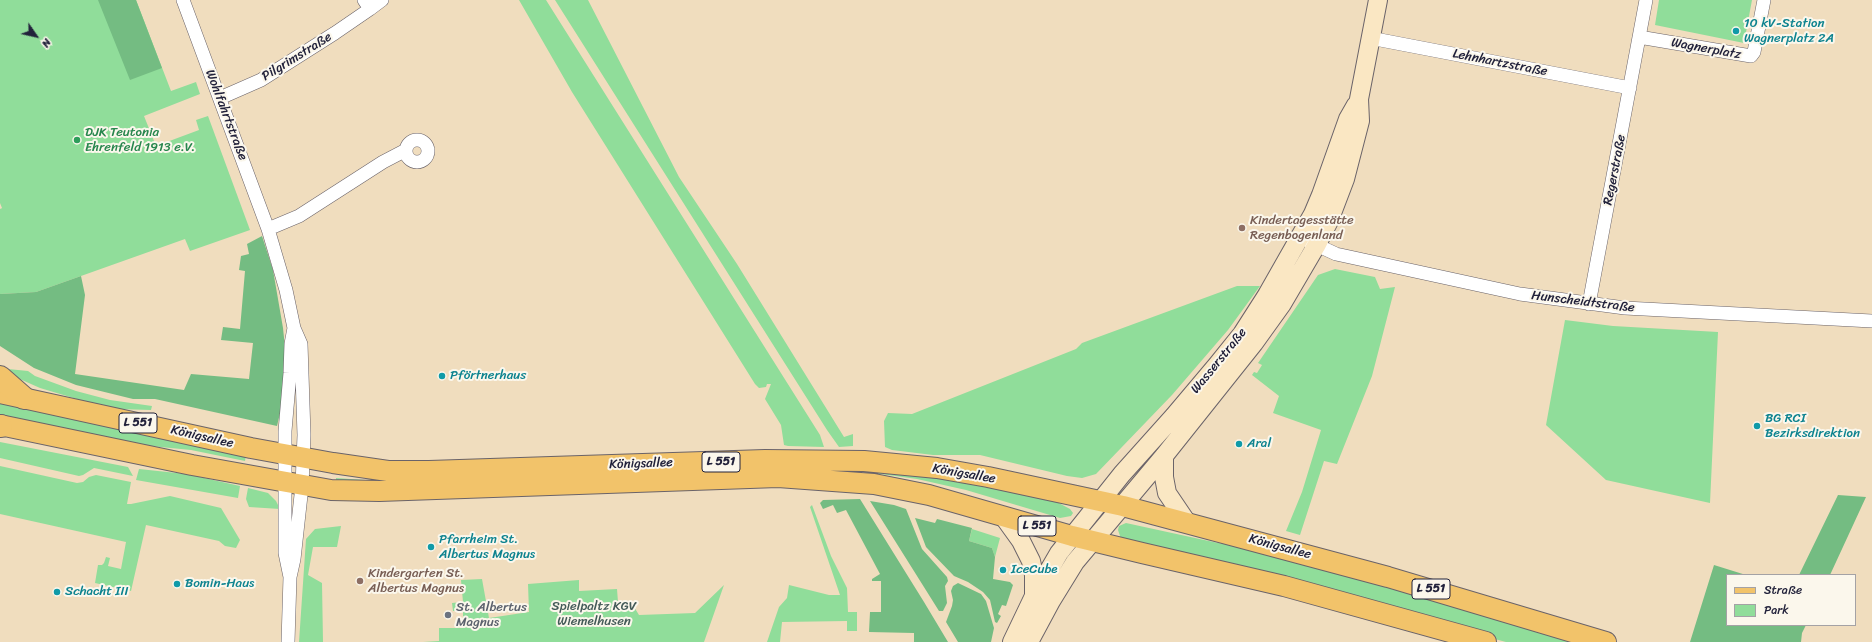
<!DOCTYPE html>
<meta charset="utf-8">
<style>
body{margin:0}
#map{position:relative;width:1872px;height:642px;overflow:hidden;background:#f0ddbe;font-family:Sriracha,sans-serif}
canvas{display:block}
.legend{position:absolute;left:1726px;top:574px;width:130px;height:52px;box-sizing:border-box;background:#fbf7ec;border:1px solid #a4a2a5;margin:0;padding:5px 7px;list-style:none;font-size:12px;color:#22223b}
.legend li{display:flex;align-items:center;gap:8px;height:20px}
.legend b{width:20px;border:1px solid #a4a2a5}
.north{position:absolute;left:16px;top:16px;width:40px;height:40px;-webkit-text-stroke:3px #fbf7ec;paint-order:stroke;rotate:124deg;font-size:11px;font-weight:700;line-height:16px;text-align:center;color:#22223b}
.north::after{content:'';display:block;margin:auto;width:14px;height:18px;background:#22223b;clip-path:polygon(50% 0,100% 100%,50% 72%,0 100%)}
</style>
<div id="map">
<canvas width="1872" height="642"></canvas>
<ul class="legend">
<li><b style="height:5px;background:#f2c36a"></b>Straße</li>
<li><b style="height:11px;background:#90dd9a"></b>Park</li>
</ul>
<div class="north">N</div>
</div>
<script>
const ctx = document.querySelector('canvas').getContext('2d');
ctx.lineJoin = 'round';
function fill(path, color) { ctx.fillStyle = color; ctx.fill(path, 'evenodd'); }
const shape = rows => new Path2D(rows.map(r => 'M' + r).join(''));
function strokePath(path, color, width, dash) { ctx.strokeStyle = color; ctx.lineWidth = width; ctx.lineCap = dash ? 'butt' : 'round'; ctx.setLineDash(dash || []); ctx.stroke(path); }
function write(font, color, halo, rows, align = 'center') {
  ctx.font = font + ' Sriracha,sans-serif'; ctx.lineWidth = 4; ctx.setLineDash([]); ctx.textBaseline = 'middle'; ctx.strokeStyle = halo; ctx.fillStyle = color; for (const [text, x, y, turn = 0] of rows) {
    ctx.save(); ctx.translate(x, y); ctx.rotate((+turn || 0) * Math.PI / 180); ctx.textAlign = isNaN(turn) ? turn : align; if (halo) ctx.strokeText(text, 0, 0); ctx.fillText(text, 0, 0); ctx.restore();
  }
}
fill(shape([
 [0,0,136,0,171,91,196,82,200,94,144,116,156,146,199,130,196,120,208,116,250,230,190,251,185,239,36,292,0,294,0,209,2,208,8,223,0,203],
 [519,0,546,0,820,435,824,447,788,446,784,445,781,425,765,399,771,384,767,384,766,387,759,388,755,384,572,92],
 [555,0,588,0,679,177,737,264,844,437,853,434,853,446,839,447,827,430],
 [1659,0,1752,0,1744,43,1655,25],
 [1335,269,1375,277,1380,289,1395,287,1372,376,1337,464,1324,461,1300,535,1286,531,1302,492,1321,430,1273,413,1279,396,1252,375,1254,372,1257,373,1262,365,1258,363,1318,275],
 [1237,286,1260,286,1228,330,1172,395,1096,474,1082,478,1067,476,980,455,933,455,892,450,885,447,884,421,888,413,912,414,1076,349,1082,343],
 [1565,320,1613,326,1718,332,1710,503,1606,480,1546,425],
 [0,365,8,369,28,371,35,376,76,391,110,400,152,406,151,410,117,409,97,405,40,388,13,376,0,368],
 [0,402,246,455,245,461,191,450,130,444,0,417],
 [0,442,128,467,133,476,94,468,83,475,79,476,0,458],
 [0,466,77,483,83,482,89,477,96,475,131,482,127,504,131,504,170,496,221,508,240,540,236,548,225,546,219,541,146,525,131,591,95,583,98,565,102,565,104,563,106,557,110,558,108,566,121,569,126,542,0,514],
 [857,468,962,480,1055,501,1070,509,1073,513,1071,516,1060,518,966,490,917,479,859,471,336,484,336,478,365,480],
 [139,469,186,474,240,486,238,498,136,480],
 [248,488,268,493,276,501,280,509,249,507,246,499],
 [812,505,831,556,847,588,848,612,857,612,857,631,847,631,847,621,782,622,780,642,767,642,779,607,787,598,789,585,829,595,840,595,810,507],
 [1126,523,1218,543,1251,548,1579,642,1506,642,1121,539,1118,530,1119,526],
 [341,526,337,547,313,547,308,575,322,583,323,642,299,642,306,539,315,529],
 [972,529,1000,538,995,557,992,548,969,541],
 [482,579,489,618,529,612,528,584,579,580,579,591,617,589,618,602,631,602,639,615,695,613,724,585,704,642,423,642,439,641,439,628,463,628,463,611,453,611,452,603,463,602,461,580]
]), '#90dd9a');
fill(shape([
 [98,0,136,0,162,68,130,80],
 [262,236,273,270,283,328,286,357,282,405,277,426,155,399,133,399,76,385,34,368,0,346,0,294,36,292,81,276,85,295,75,374,184,390,191,374,249,379,253,343,221,340,223,327,240,329,245,271,239,270,241,256,249,254,247,244],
 [1838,495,1866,497,1830,575,1799,575],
 [860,499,924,602,948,642,914,642,914,633,869,632,870,612,881,612,881,581,872,581,872,579,880,574,846,510,837,513,833,505,823,509,820,503,823,500],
 [870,501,894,505,906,509,922,549,947,577,948,581,945,586,947,603,943,611,939,611],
 [915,518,935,523,937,519,972,528,969,541,992,548,995,557,993,579,1010,582,1013,585,1006,606,1002,605,998,614,1001,616,997,623,995,622,990,600,983,592,968,582,954,576,926,547],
 [1714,565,1746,575,1727,575,1727,625,1806,625,1802,633,1801,642,1690,642],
 [958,583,981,594,986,601,994,628,991,642,958,642,946,622,952,606,953,600,951,591,953,586]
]), '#74bc82');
const street = shape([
 [183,0,268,229,286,290,294,328,301,344,304,435,302,486,294,559,290,577],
 [370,9,382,0],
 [1639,37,1751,56,1754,52,1764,0],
 [1370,38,1630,88],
 [220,98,261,80,335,33,370,9,364,0],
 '406 151a11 11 0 1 1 22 0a11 11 0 1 1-22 0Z',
 [268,229,299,216,383,162,406,150],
 [1308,241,1336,254,1520,294,1625,308,1872,321],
 [1589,304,1646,0],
 [288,642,290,577,285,553,285,431,290,373,291,344,294,328]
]);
const secondary = shape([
 [1164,456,1164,477,1167,493,1188,524],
 [1003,516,1021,541,1031,561,1034,575,1034,596],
 [1012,642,1034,596,1059,553,1122,474,1174,416,1217,365,1242,334,1267,295,1313,214,1321,195,1348,119,1356,105],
 [1029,642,1051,601,1075,562,1164,456,1254,343,1282,304,1316,246,1329,221,1345,179,1360,121,1359,99,1378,0]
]);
const primary = shape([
 [0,393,251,448,333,463,388,471,429,471,765,460,864,461,937,468,988,477,1123,506,1388,577,1606,642],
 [0,425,192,465,331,490,379,491,778,477,874,484,929,495,1072,536,1142,553,1284,586,1486,642]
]);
const highway = shape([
 [0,377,24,398],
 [0,426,1,426]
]);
strokePath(street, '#6a6369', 14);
strokePath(secondary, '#6a6369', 20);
strokePath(primary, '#6a6369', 22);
strokePath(highway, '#6a6369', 24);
strokePath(street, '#fff', 13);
strokePath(secondary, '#fae7c3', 18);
strokePath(primary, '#f2c36a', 20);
strokePath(highway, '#f2c36a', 22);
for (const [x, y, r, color] of [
 [1736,31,4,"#0f9aa8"],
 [77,140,4,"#2e9e5b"],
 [1242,228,4,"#8d6e63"],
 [442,376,4,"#0f9aa8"],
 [1757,426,4,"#0f9aa8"],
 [1239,444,4,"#0f9aa8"],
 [431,547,4,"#0f9aa8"],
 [1003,570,4,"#0f9aa8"],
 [360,581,4,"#8d6e63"],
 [177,584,4,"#0f9aa8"],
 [57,592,4,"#0f9aa8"],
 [448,615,4,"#6b7280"]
]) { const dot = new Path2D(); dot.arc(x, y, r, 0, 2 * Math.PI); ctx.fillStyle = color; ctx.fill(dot); strokePath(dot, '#fbf7ec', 1.5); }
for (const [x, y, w] of [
 [138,423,38],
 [721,462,38],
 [1037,526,38],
 [1431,589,38]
]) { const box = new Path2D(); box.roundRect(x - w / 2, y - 10, w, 20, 3); ctx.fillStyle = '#fbf7ec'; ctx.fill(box); strokePath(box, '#22223b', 1); }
write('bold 12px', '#22223b', null, [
 ["L 551",138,423],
 ["L 551",721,462],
 ["L 551",1037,526],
 ["L 551",1431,589]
]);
write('13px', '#0d838f', '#fbf7ec', [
 ["10 kV-Station",1744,24],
 ["Wagnerplatz 2A",1744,39],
 ["Pförtnerhaus",450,376],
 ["BG RCI",1765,419],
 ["Bezirksdirektion",1765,434],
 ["Aral",1247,444],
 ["Pfarrheim St.",439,540],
 ["Albertus Magnus",439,555],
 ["IceCube",1011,570],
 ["Bomin-Haus",185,584],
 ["Schacht III",65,592]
], 'left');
write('13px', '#22223b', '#fbf7ec', [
 ["Wagnerplatz",1706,49,10],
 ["Pilgrimstraße",297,57,-32],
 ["Lehnhartzstraße",1500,63,11],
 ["Wohlfahrtstraße",226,115,69],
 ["Regerstraße",1615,170,-79],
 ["Hunscheidtstraße",1583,302,7],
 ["Wasserstraße",1219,361,-51],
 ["Königsallee",202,437,13],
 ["Königsallee",641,464,-2],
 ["Königsallee",964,474,10],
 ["Königsallee",1280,547,15]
]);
write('13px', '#27864d', '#fbf7ec', [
 ["DJK Teutonia",85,133],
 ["Ehrenfeld 1913 e.V.",85,148]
], 'left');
write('13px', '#785e54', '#fbf7ec', [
 ["Kindertagesstätte",1250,221],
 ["Regenbogenland",1250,236],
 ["Kindergarten St.",368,574],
 ["Albertus Magnus",368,589]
], 'left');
write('13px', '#435a58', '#fbf7ec', [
 ["Spielpaltz KGV",594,607],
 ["Wiemelhusen",594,622]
]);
write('13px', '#5b616d', '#fbf7ec', [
 ["St. Albertus",456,608],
 ["Magnus",456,623]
], 'left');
</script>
